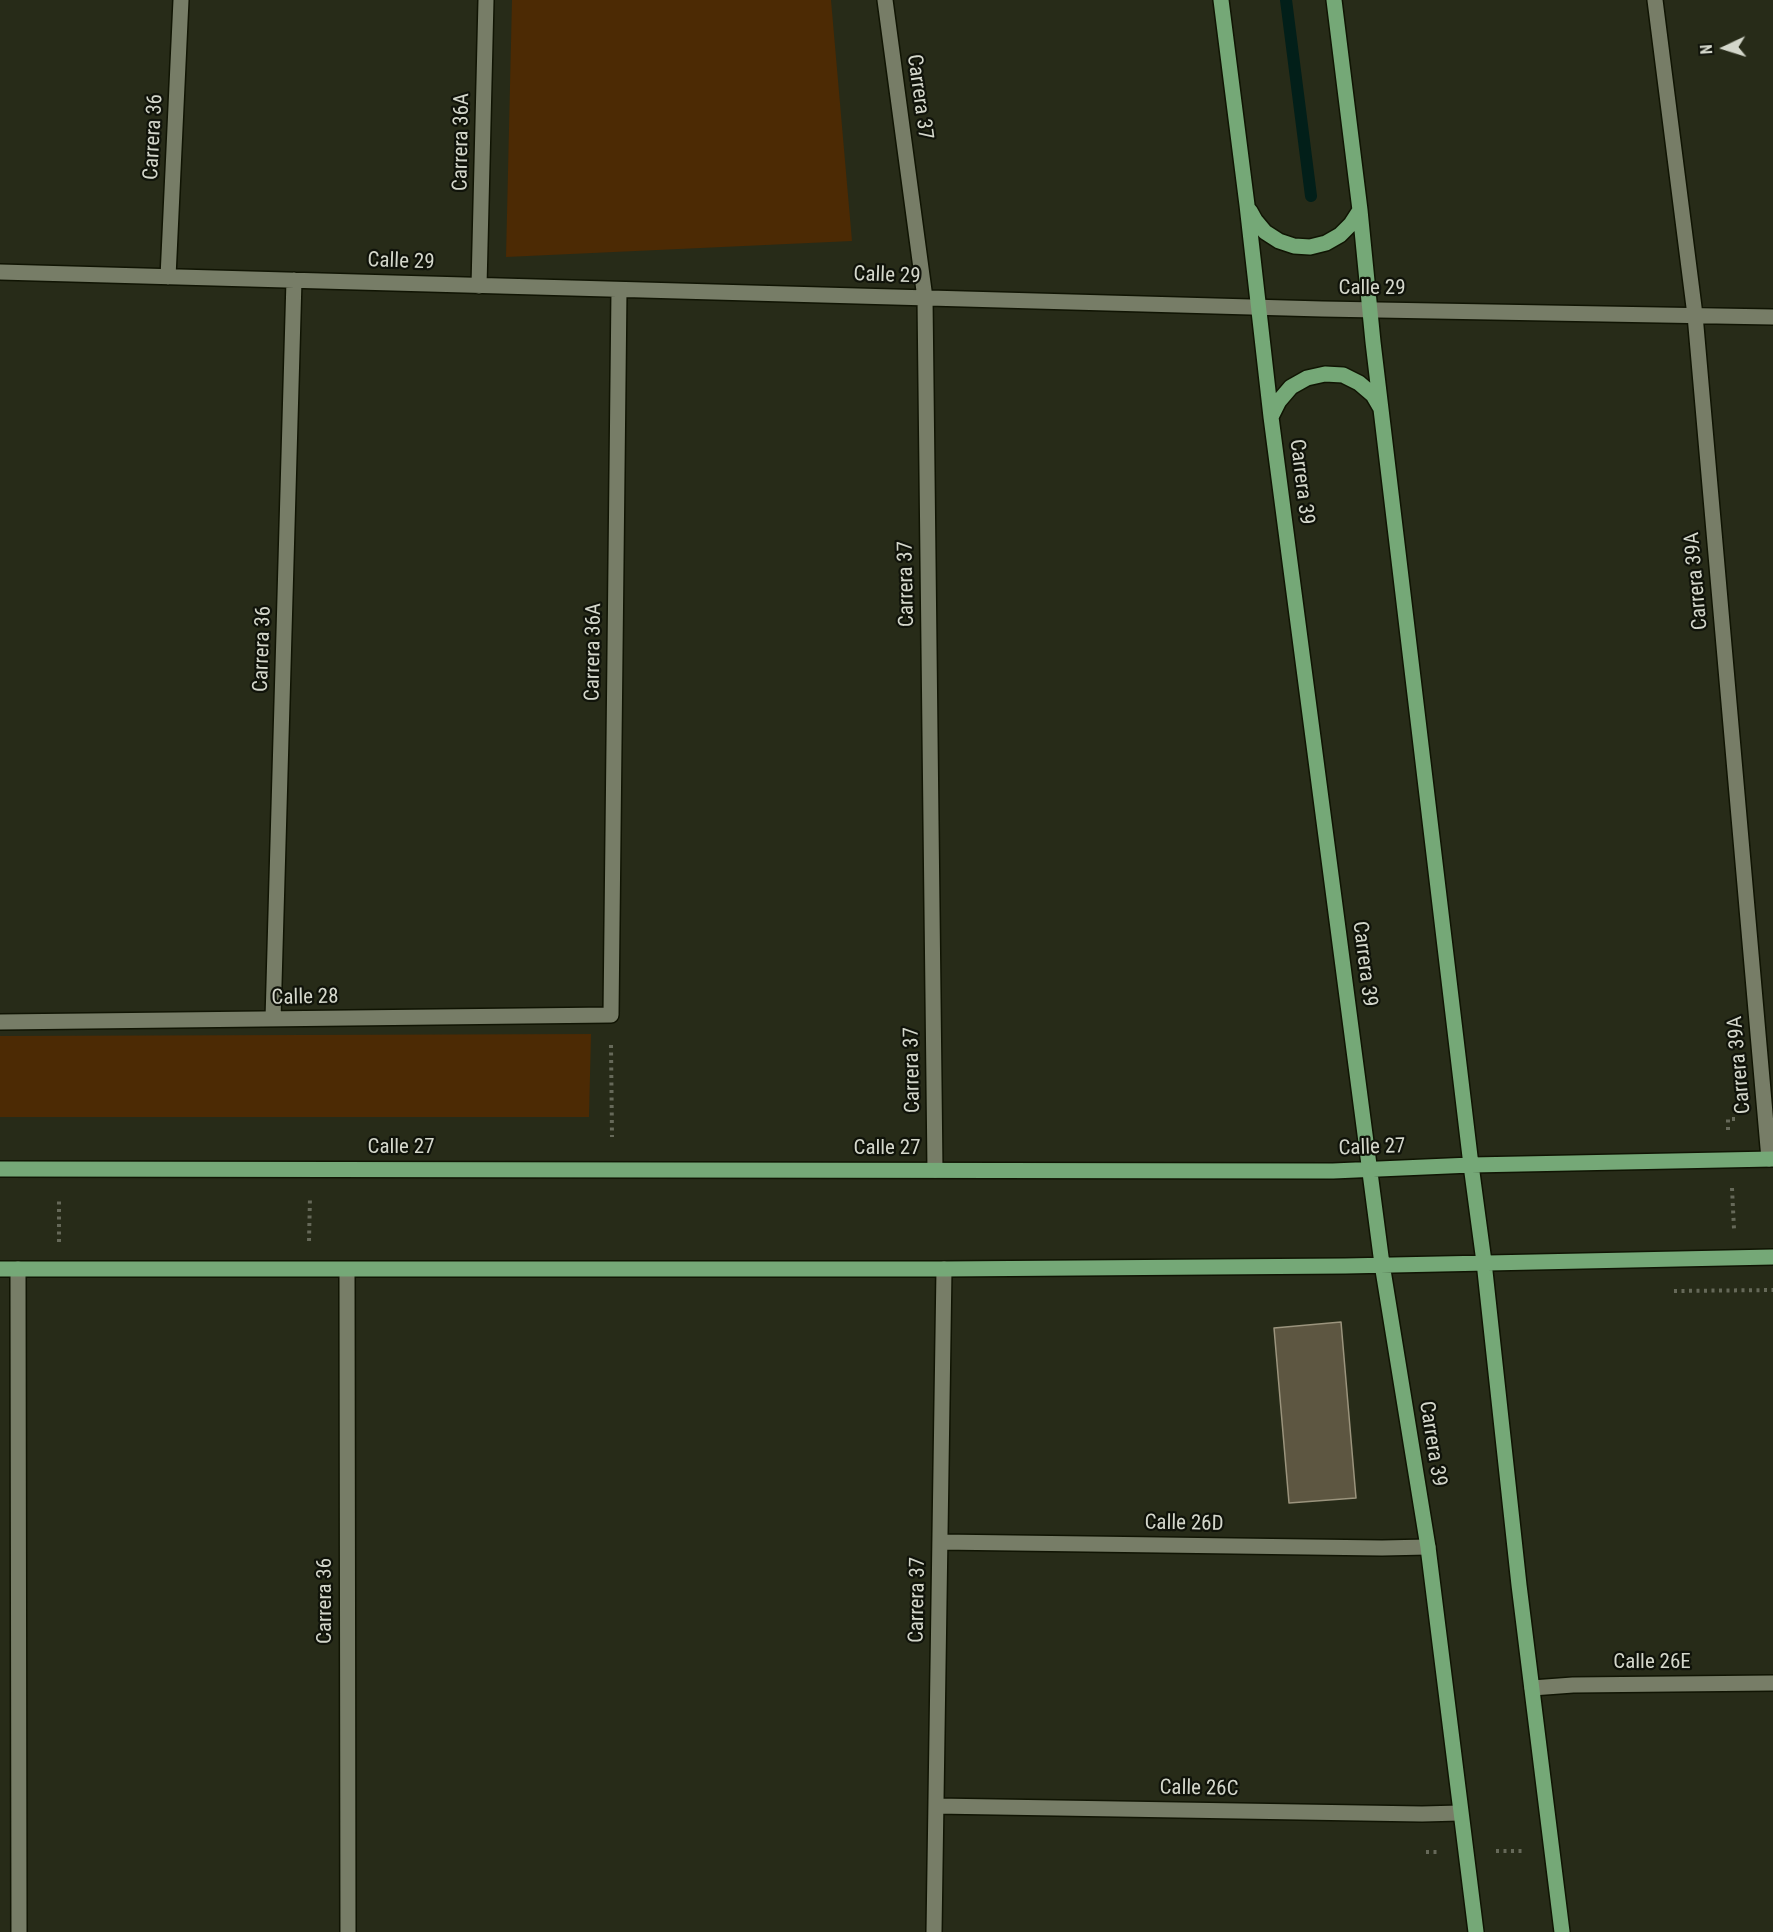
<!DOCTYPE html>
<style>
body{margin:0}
#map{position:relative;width:1773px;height:1932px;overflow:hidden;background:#272b18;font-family:"Roboto Condensed",sans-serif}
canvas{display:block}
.north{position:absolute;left:1695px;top:18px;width:60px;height:60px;-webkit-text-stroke:4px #10130a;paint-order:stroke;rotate:266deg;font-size:16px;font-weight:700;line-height:24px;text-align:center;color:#d4d7cb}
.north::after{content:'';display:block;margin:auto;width:21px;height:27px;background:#d4d7cb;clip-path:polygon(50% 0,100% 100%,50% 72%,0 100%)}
</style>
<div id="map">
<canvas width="1773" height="1932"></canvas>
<div class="north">N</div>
</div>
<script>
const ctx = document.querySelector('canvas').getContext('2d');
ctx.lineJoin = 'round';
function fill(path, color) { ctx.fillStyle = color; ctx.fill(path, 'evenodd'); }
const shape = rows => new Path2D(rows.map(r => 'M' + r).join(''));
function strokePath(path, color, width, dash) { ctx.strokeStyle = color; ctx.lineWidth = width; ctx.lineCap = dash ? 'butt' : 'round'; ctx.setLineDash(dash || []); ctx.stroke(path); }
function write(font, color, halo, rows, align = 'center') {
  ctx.font = font + ' "Roboto Condensed",sans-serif'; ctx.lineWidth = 4.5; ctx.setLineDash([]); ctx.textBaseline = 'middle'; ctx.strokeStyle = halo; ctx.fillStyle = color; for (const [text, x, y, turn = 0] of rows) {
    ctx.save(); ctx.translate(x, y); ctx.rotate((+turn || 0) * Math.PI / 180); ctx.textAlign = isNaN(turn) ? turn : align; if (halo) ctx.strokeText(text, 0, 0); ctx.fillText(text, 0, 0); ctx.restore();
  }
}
fill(shape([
 [512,0,831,0,852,241,506,257],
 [591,1034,589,1117,0,1117,0,1036]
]), '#4c2a04');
strokePath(shape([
 [1286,0,1311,196]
]), '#021f19', 12);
const building = shape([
 [1341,1322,1356,1498,1289,1503,1274,1328,1341,1322]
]);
fill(building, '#5d5641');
strokePath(building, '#9b947d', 1.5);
const minor = shape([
 [885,0,925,298,935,1170],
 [1655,0,1695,315,1769,1159],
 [0,272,1322,309,1773,317],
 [168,277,181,0],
 [479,286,486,0],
 [273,1019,294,280],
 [0,1022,611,1015,619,290],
 [18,1269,19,1932],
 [347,1270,348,1932],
 [940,1542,1382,1548,1428,1547],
 [1532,1688,1573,1685,1773,1683],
 [936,1806,1422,1814,1460,1813],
 [934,1932,944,1269]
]);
const major = shape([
 [1221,0,1247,205,1271,417,1382,1264,1428,1547,1476,1932],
 [1334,0,1360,210,1373,342,1471,1165,1484,1262,1519,1585,1562,1932],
 [1250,211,1255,220,1265,232,1279,241,1294,246,1310,247,1326,243,1340,235,1351,224,1360,210],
 [1271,417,1279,401,1291,387,1307,378,1325,374,1343,375,1359,383,1373,395,1380,407],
 [0,1169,1333,1171,1471,1165,1773,1159],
 [0,1269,944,1269,1345,1266,1773,1257]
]);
strokePath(minor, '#101403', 18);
strokePath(major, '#101403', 18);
strokePath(shape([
 [611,1045,612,1137],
 [1728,1130,1728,1119,1736,1119],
 [1732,1188,1734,1229],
 [309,1241,310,1197],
 [59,1242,59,1198],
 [1674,1291,1773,1290],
 [1496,1851,1524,1851],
 [1426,1852,1437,1852]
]), '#666959', 4, [3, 4.5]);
strokePath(minor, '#777d67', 15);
strokePath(major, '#75a877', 15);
write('21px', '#d4d7cb', '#10130a', [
 ["Carrera 37",919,97,82],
 ["Carrera 36",154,137,-87],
 ["Carrera 36A",462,142,-89],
 ["Calle 29",401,262,2],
 ["Calle 29",887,276,2],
 ["Calle 29",1372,289],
 ["Carrera 39",1301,482,83],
 ["Carrera 39A",1697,581,-95],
 ["Carrera 37",907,584,-91],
 ["Carrera 36",263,649,-88],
 ["Carrera 36A",594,652,-89],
 ["Carrera 39",1364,964,83],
 ["Calle 28",305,998,-1],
 ["Carrera 39A",1740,1065,-95],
 ["Carrera 37",913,1070,-91],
 ["Calle 27",401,1148],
 ["Calle 27",1372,1148,-2],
 ["Calle 27",887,1149],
 ["Carrera 39",1432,1444,81],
 ["Calle 26D",1184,1524,1],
 ["Carrera 37",918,1600,-89],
 ["Carrera 36",326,1601,-90],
 ["Calle 26E",1652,1663],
 ["Calle 26C",1199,1789,1]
]);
</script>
